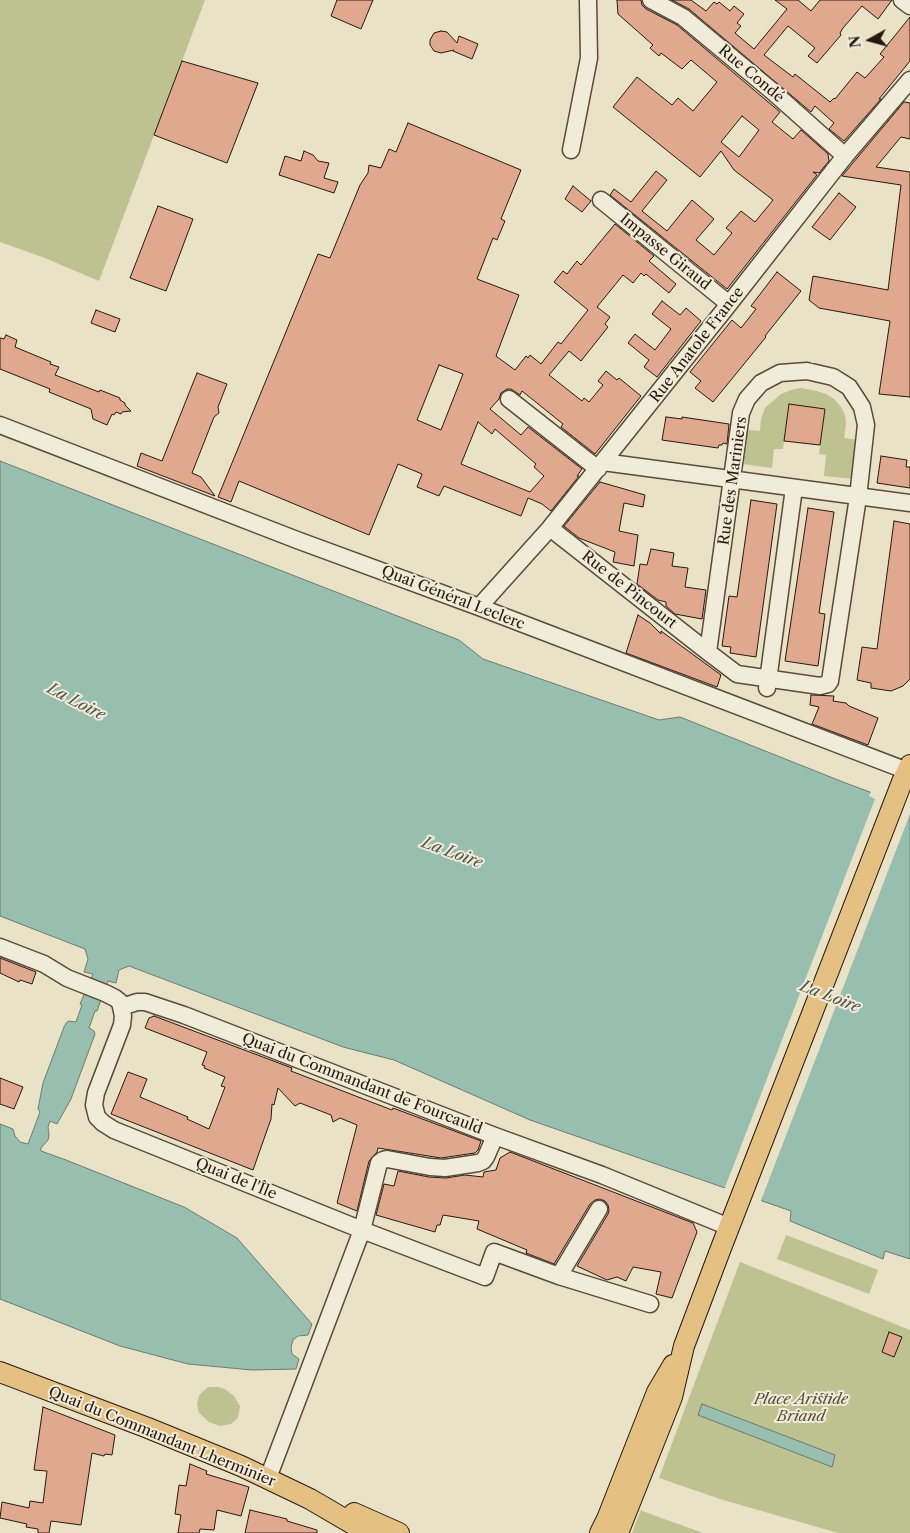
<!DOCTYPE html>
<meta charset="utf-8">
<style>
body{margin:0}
#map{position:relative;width:910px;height:1533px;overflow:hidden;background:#e9e2c6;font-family:"Libre Caslon Text",serif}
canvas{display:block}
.north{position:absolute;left:845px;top:15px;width:50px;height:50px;-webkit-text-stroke:4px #f1ecda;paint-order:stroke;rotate:263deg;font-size:14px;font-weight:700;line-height:20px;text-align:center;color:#27190d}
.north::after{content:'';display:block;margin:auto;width:18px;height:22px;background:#27190d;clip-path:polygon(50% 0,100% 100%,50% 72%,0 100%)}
</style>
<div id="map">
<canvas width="910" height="1533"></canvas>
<div class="north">N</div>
</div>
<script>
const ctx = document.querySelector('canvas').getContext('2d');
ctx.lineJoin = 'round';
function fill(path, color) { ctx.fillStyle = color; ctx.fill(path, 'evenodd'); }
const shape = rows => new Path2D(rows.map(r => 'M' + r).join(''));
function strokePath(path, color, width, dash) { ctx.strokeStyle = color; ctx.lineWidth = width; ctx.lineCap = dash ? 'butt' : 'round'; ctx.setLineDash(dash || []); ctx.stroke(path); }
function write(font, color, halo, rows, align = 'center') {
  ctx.font = font + ' "Libre Caslon Text",serif'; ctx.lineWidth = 4; ctx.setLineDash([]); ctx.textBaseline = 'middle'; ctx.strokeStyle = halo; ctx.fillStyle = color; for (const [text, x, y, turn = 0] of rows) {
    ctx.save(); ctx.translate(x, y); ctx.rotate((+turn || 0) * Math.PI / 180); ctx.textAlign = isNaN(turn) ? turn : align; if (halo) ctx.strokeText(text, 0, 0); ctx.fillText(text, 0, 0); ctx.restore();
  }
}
fill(shape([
 [0,0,205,0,99,281,45,258,0,242],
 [801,388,817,391,826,394,834,399,841,407,845,415,846,424,844,438,859,440,854,479,824,476,826,455,819,454,825,409,789,405,783,449,774,449,772,468,743,464,748,430,760,431,761,419,765,408,781,394,791,390],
 [786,1235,878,1270,869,1294,777,1259],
 [740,1262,910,1330,910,1533,838,1533,720,1499,659,1478],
 [208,1387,218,1387,225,1389,234,1396,240,1406,238,1418,231,1424,220,1426,209,1422,199,1413,197,1405,199,1395],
 [641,1510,645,1512,703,1533,632,1533]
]), '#bec190');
const water = shape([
 [0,461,459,640,483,659,659,720,680,717,843,782,910,807,910,1259,885,1251,883,1259,790,1221,791,1211,530,1120,394,1060,343,1047,129,966,119,970,116,983,108,981,97,1011,95,1011,89,1028,94,1031,95,1034,71,1099,57,1124,50,1121,48,1127,49,1135,48,1140,41,1148,41,1151,66,1160,184,1207,237,1238,312,1324,308,1335,298,1336,293,1340,291,1347,292,1354,299,1359,296,1369,252,1370,188,1364,120,1346,0,1299,0,1124,13,1129,15,1136,20,1142,28,1144,40,1112,38,1109,43,1083,64,1027,67,1022,69,1021,76,1022,82,1005,80,1004,93,974,84,972,88,959,85,949,0,916,0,461],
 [702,1404,835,1455,832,1467,698,1415,702,1404]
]);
fill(water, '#98beb0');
strokePath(water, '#6b7c6f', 1);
fill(shape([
 [872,790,910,805,910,814,760,1203,724,1190,875,799,869,796]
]), '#e9e2c6');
const building = shape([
 [337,0,373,0,361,29,331,16,337,0],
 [617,0,641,0,642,5,646,9,677,25,780,112,772,122,793,139,801,130,828,154,829,161,819,173,813,172,817,175,727,289,610,195,614,189,631,202,656,171,667,180,642,211,667,231,692,200,714,219,696,240,714,255,732,233,726,228,741,211,755,222,773,200,734,170,721,151,700,177,613,107,637,77,672,105,678,98,693,111,717,82,691,60,682,69,661,53,659,56,650,48,653,45,618,14,617,0],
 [742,116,759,130,739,157,721,142,742,116],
 [672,0,691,0,706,11,714,2,717,4,719,2,730,11,734,6,744,14,737,23,741,26,735,33,754,49,787,9,775,0,798,0,811,11,820,0,892,0,878,19,862,6,843,28,840,33,841,35,817,63,808,56,815,48,788,26,764,55,793,77,795,74,830,102,834,98,835,99,857,72,865,78,884,57,880,54,910,17,910,61,879,99,881,99,844,141,829,129,834,123,815,106,811,112,689,9,672,0],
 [441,31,447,32,457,43,459,36,478,44,472,59,453,51,454,50,441,53,434,51,430,45,430,40,434,33,441,31],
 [182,61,258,83,227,163,154,135,182,61],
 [904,102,910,103,910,139,901,137,876,167,910,172,910,397,879,394,890,321,819,308,809,300,813,276,888,290,901,185,842,176,904,102],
 [408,123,521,170,501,219,505,221,497,240,493,238,477,279,519,295,496,356,515,370,526,356,528,358,530,355,541,364,558,342,561,344,588,310,554,282,563,271,567,274,577,261,581,265,615,224,654,256,649,261,676,284,669,293,646,274,644,276,641,273,633,283,623,275,597,307,610,317,605,324,608,327,581,361,569,351,549,375,582,401,584,398,589,402,603,385,598,381,606,371,617,380,619,378,641,396,595,454,561,427,563,424,522,391,520,395,511,389,507,389,501,393,499,399,490,409,521,435,528,427,582,469,577,476,579,476,551,511,542,504,528,498,521,516,444,486,439,496,417,487,422,474,398,464,369,535,239,481,231,502,218,497,318,254,330,258,360,185,368,173,369,165,381,168,389,149,396,152,408,123],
 [439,365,463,374,441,430,417,420,439,365],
 [478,422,492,434,495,429,536,464,534,467,544,476,530,492,461,464,478,422],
 [304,151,313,155,318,161,329,163,324,178,338,182,334,193,279,175,285,156,301,161,304,151],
 [573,186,591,201,582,212,565,199,573,186],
 [839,193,856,207,830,240,812,227,839,193],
 [158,206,193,219,166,291,130,278,158,206],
 [777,272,801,291,765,336,766,337,713,402,695,388,701,381,690,372,732,320,741,328,756,309,751,306,777,272],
 [662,301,680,315,686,308,701,321,657,377,644,367,649,360,628,343,635,334,655,350,671,329,652,314,662,301],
 [96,310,120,319,115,332,91,323,96,310],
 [6,335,17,340,15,347,51,362,50,364,59,367,55,375,99,392,100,390,120,398,120,400,125,403,125,405,131,411,122,412,121,414,116,412,114,415,112,414,107,425,93,419,91,409,49,392,50,389,0,369,0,338,4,339,6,335],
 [197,373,227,384,218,407,219,413,214,417,192,473,201,477,215,496,137,466,141,453,162,461,197,373],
 [789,404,825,409,820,445,784,441,789,404],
 [666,417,682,419,682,417,729,424,727,444,723,443,722,445,719,445,718,448,662,440,666,417],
 [881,456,907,460,906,467,910,467,910,488,877,483,881,456],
 [600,482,645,495,643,507,624,503,619,531,638,535,634,566,613,562,615,552,579,538,564,526,600,482],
 [751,500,777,504,756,657,730,653,731,647,722,646,729,596,737,597,751,500],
 [808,508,834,512,819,613,825,614,818,666,785,661,808,508],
 [894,521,910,524,910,679,903,686,891,691,871,688,871,683,857,680,862,647,877,649,894,521],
 [651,549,674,553,672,566,688,568,685,587,706,590,702,619,675,614,666,606,666,602,658,600,637,584,640,564,647,565,651,549],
 [638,615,650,623,661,634,661,631,721,675,717,687,626,653,638,615],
 [811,695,834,696,833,701,846,703,849,706,878,718,868,745,812,724,819,707,810,705,811,695],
 [0,958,36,972,32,984,20,980,19,982,0,973,0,958],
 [154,1016,292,1068,291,1071,392,1110,393,1108,481,1141,478,1150,475,1153,441,1158,378,1148,377,1152,369,1161,357,1211,337,1203,357,1125,340,1118,333,1122,331,1115,300,1103,295,1106,278,1088,274,1105,272,1104,271,1119,253,1170,111,1114,128,1072,147,1079,140,1097,188,1117,187,1119,209,1129,225,1087,221,1086,225,1077,204,1068,205,1066,202,1065,207,1052,145,1028,149,1018,154,1016],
 [0,1078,23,1087,14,1109,0,1104,0,1078],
 [510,1152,693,1223,697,1232,672,1298,656,1294,661,1272,633,1267,626,1281,617,1277,607,1280,577,1266,608,1214,609,1210,608,1205,605,1201,600,1199,595,1200,590,1204,554,1264,526,1253,527,1250,477,1229,479,1221,443,1215,440,1225,437,1225,435,1232,376,1215,384,1184,394,1186,398,1171,429,1177,446,1178,465,1175,483,1177,484,1172,496,1170,500,1158,510,1152],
 [889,1332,902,1337,894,1357,882,1352,889,1332],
 [43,1407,115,1435,112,1455,105,1454,104,1456,92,1453,81,1525,51,1521,49,1533,38,1533,38,1529,26,1527,27,1524,0,1518,2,1502,29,1508,30,1501,43,1503,47,1471,34,1470,43,1407],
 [190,1464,207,1471,206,1474,249,1487,241,1516,217,1510,214,1530,200,1529,199,1533,178,1533,181,1515,175,1514,179,1485,186,1486,190,1464],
 [250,1510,287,1519,287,1521,317,1530,317,1533,245,1533,250,1510]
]);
fill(building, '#e0a88f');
strokePath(building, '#27190d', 1);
const minor = shape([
 [651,0,683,17,772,91,845,156],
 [902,0,910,6],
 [571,150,589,58,588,0],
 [601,200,729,304],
 [807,371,833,377,849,387,862,407,866,425,858,497,830,681,828,684,820,686,737,674,708,652,741,413,747,399,761,383,780,373,807,371],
 [509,399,598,469],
 [0,425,297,540,479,607,910,772],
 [603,462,910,503],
 [550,528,708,652],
 [479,607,550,528,729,304,845,156,910,80],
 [767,688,794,488],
 [0,947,44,964,67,978,105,993,115,998,120,1002,123,1016,122,1025,96,1093,94,1105,97,1117,103,1123,114,1130,362,1230,485,1277,494,1252,559,1276,599,1209],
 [122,1007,137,1002,145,1002,184,1015,495,1136,602,1175,729,1227],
 [559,1276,650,1304],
 [268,1478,362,1230,379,1163,383,1160,387,1159,430,1167,445,1168,478,1163,483,1161,486,1157,495,1136]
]);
const major = shape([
 [0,1372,148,1428,241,1466,310,1499,368,1533],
 [354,1513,399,1533],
 [600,1533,607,1519,657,1392,673,1365],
 [618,1533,672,1397,684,1346,721,1248,902,782,910,765]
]);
strokePath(minor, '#584b3b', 19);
strokePath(major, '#27190d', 22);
strokePath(minor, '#f1ecda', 16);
strokePath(major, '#e4c183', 20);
write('15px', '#27190d', '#f1ecda', [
 ["Rue Condé",751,74,40],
 ["Impasse Giraud",665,252,39],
 ["Rue Anatole France",697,345,-52],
 ["Rue des Mariniers",733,481,-82],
 ["Rue de Pincourt",629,590,38],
 ["Quai Général Leclerc",453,598,21],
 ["Quai du Commandant de Fourcauld",362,1084,21],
 ["Quai de l'Île",236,1179,22],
 ["Quai du Commandant Lherminier",162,1437,22]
]);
write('italic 15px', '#544b34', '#f1ecda', [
 ["Place Aristide",801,1400],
 ["Briand",801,1417]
]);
write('italic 16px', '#4f5346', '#f1ecda', [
 ["La Loire",76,702,27],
 ["La Loire",452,853,20],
 ["La Loire",830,997,21]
]);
</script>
